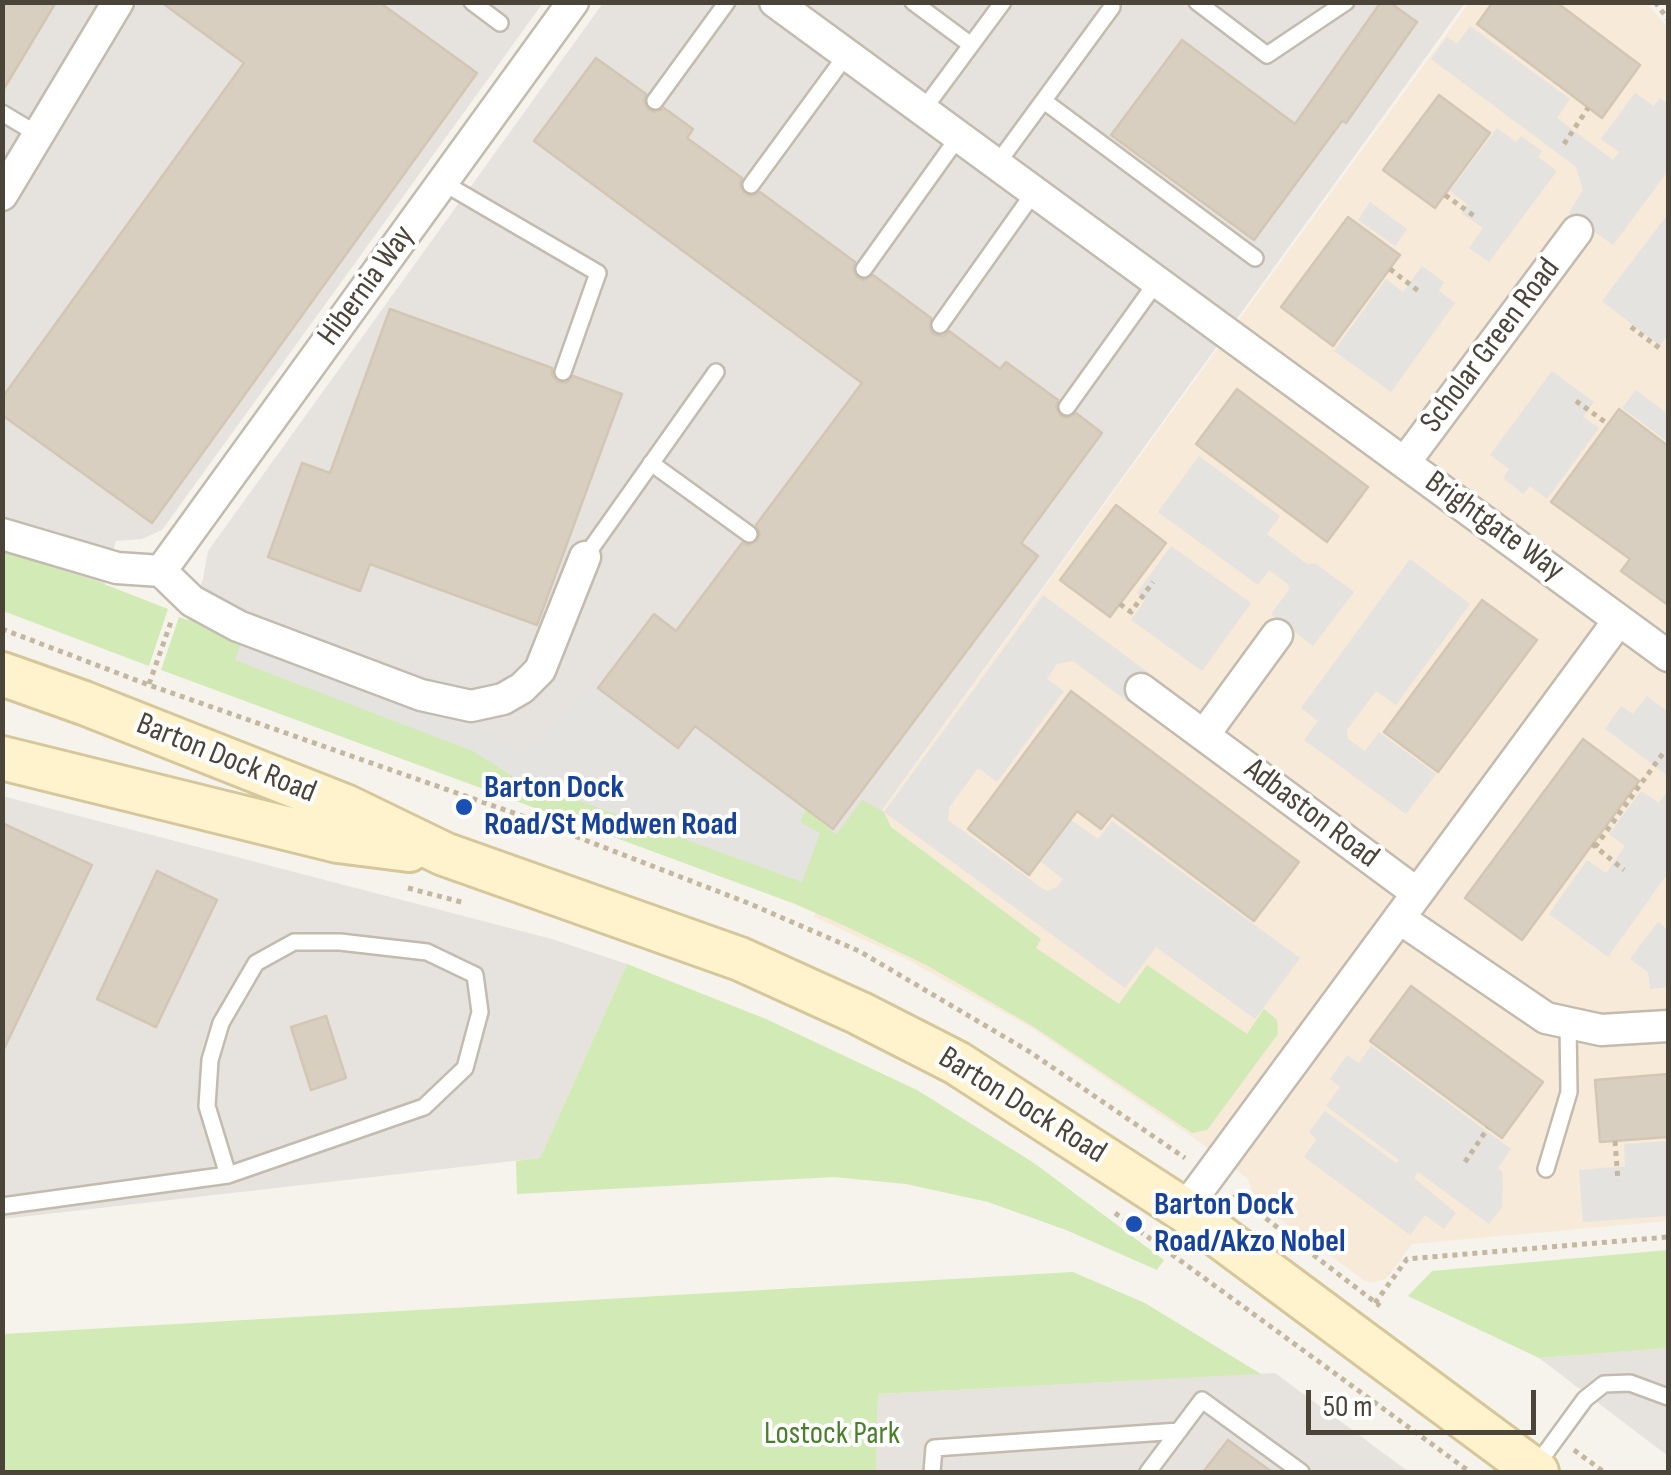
<!DOCTYPE html>
<style>
body{margin:0}
#map{position:relative;width:1671px;height:1475px;overflow:hidden;background:#f6f3ec;font-family:"Sofia Sans Condensed",sans-serif}
canvas{display:block}
.frame{position:absolute;inset:0;border:5px solid #4b4439;pointer-events:none}
.scale{position:absolute;left:1306px;top:1390px;width:230px;height:45px;box-sizing:border-box;border:5px solid #4b4439;border-top:0;padding-left:12px;font-size:30px;line-height:35px;white-space:nowrap;color:#4b4439;-webkit-text-stroke:8px #fff;paint-order:stroke}
</style>
<div id="map">
<canvas width="1671" height="1475"></canvas>
<div class="frame"></div>
<div class="scale">50 m</div>
</div>
<script>
const ctx = document.querySelector('canvas').getContext('2d');
ctx.lineJoin = 'round';
function fill(path, color) { ctx.fillStyle = color; ctx.fill(path, 'evenodd'); }
const shape = rows => new Path2D(rows.map(r => 'M' + r).join(''));
function strokePath(path, color, width, dash) { ctx.strokeStyle = color; ctx.lineWidth = width; ctx.lineCap = dash ? 'butt' : 'round'; ctx.setLineDash(dash || []); ctx.stroke(path); }
function write(font, color, halo, rows, align = 'center') {
  ctx.font = font + ' "Sofia Sans Condensed",sans-serif'; ctx.lineWidth = 8; ctx.setLineDash([]); ctx.textBaseline = 'middle'; ctx.strokeStyle = halo; ctx.fillStyle = color; for (const [text, x, y, turn = 0] of rows) {
    ctx.save(); ctx.translate(x, y); ctx.rotate((+turn || 0) * Math.PI / 180); ctx.textAlign = isNaN(turn) ? turn : align; if (halo) ctx.strokeText(text, 0, 0); ctx.fillText(text, 0, 0); ctx.restore();
  }
}
fill(shape([
 [1469,3,1647,3,1668,28,1668,1221,1412,1244,1391,1273,1384,1280,1373,1282,1365,1281,1255,1201,1248,1179,1197,1140,1030,1027,904,958,814,917,828,885]
]), '#f7ead8');
fill(shape([
 [3,3,543,3,162,530,142,539,116,541,103,591,3,560],
 [603,3,1465,3,828,885,823,897,502,779,180,642,203,579,208,551],
 [2,796,552,939,627,964,540,1158,3,1219],
 [1668,1348,1668,1456,1539,1358],
 [1275,1373,1409,1472,876,1472,878,1394]
]), '#e6e2dd');
fill(shape([
 [2,551,96,581,168,609,149,666,3,611],
 [179,617,242,640,236,660,473,751,512,776,802,882,800,822,806,809,836,835,862,800,884,812,891,827,1041,939,1036,948,1119,1004,1147,965,1247,1034,1264,1009,1277,1020,1278,1034,1207,1130,1192,1133,1034,1027,928,966,843,925,795,904,161,670],
 [627,964,766,1019,917,1090,1034,1163,1164,1260,1157,1270,1066,1230,988,1202,906,1184,834,1177,517,1194,516,1161,540,1158],
 [1668,1250,1668,1348,1539,1358,1408,1296,1432,1271],
 [1073,1272,1145,1303,1261,1374,878,1394,876,1472,3,1472,3,1334]
]), '#d2eab5');
fill(shape([
 [1470,26,1570,99,1557,118,1613,160,1619,152,1601,139,1635,93,1654,106,1660,98,1668,104,1668,171,1613,245,1569,213,1583,190,1576,167,1431,59,1447,37,1457,44],
 [1497,128,1516,142,1521,136,1542,151,1538,157,1557,171,1489,262,1469,248,1483,228,1461,213,1467,204,1450,191],
 [1370,202,1407,229,1395,246,1358,220],
 [1668,214,1668,334,1660,346,1602,301],
 [1422,266,1444,282,1439,291,1455,303,1391,392,1334,351,1386,279,1403,292],
 [1552,371,1594,402,1583,417,1599,428,1547,499,1530,486,1523,494,1503,478,1509,469,1490,455],
 [1636,390,1668,414,1668,442,1622,408],
 [1199,456,1280,516,1267,534,1307,564,1315,563,1354,592,1313,646,1271,614,1289,590,1288,584,1269,570,1258,585,1158,512],
 [1171,546,1251,603,1202,671,1131,620,1145,600,1137,593],
 [1410,559,1470,604,1396,705,1376,691,1347,730,1348,739,1365,751,1379,732,1436,774,1406,814,1304,740,1318,721,1301,708],
 [1043,595,1149,673,1128,702,1073,661,1057,664,1047,679,1064,691,997,782,978,768,949,808,948,820,1046,891,1057,887,1063,879,1041,862,1071,820,1098,839,1112,821,1300,958,1255,1019,1156,947,1125,988,884,812],
 [242,640,482,728,523,749,592,686,680,753,698,728,806,809,800,822,820,833,802,882,512,776,473,751,235,660],
 [1647,696,1668,712,1668,776,1605,729,1621,706,1633,714],
 [1668,790,1668,873,1608,957,1549,914,1587,860,1606,873,1625,846,1609,834,1641,791,1659,803],
 [1658,922,1668,930,1668,987,1650,989,1648,972,1630,959],
 [1371,1046,1511,1149,1498,1168,1503,1173,1502,1207,1489,1224,1418,1172,1414,1178,1456,1213,1444,1229,1425,1215,1410,1235,1304,1157,1317,1139,1309,1132,1325,1111,1396,1163,1399,1160,1326,1106,1340,1087,1330,1079,1347,1055,1359,1063],
 [1668,1141,1668,1216,1583,1222,1579,1170,1625,1166,1624,1144]
]), '#e5e3e0');
const building = shape([
 [2,2,56,2,2,92,2,2],
 [161,2,379,2,477,73,152,523,2,415,2,398,244,63,161,2],
 [1381,2,1389,2,1417,22,1346,123,1342,121,1254,240,1111,135,1182,40,1295,124,1381,2],
 [1493,2,1556,2,1640,65,1602,118,1477,24,1493,2],
 [596,58,646,94,644,101,648,109,655,112,664,108,693,129,687,138,742,178,740,185,744,193,751,196,760,192,855,262,853,269,857,277,864,280,873,275,931,318,930,329,934,335,944,336,949,331,1000,369,1006,362,1058,400,1056,407,1060,415,1067,418,1076,413,1102,433,1021,543,1038,556,833,829,695,726,678,748,598,688,654,614,676,631,742,543,749,545,757,541,760,534,756,525,862,383,534,141,596,58],
 [1439,95,1490,133,1435,208,1383,170,1439,95],
 [1348,217,1400,255,1333,346,1281,307,1348,217],
 [390,309,552,368,552,375,558,382,566,383,573,376,622,394,537,625,370,564,360,591,268,557,302,463,330,473,390,309],
 [1237,389,1368,487,1327,542,1196,444,1237,389],
 [1619,409,1668,446,1668,605,1621,571,1630,559,1551,502,1619,409],
 [1116,505,1166,543,1110,617,1060,580,1116,505],
 [1482,600,1537,640,1438,772,1384,732,1482,600],
 [1071,691,1299,862,1254,921,1112,815,1101,829,1077,811,1029,875,968,829,1071,691],
 [1583,739,1639,781,1522,940,1465,898,1583,739],
 [2,823,92,865,2,1053,2,823],
 [157,871,217,900,156,1027,97,999,157,871],
 [1411,986,1543,1082,1502,1138,1370,1041,1411,986],
 [326,1016,346,1078,311,1090,291,1027,326,1016],
 [1668,1074,1668,1137,1600,1142,1595,1080,1668,1074],
 [1228,1440,1272,1472,1203,1472,1228,1440]
]);
fill(building, '#d8cfc1');
strokePath(building, '#d3c7b4', 2.5);
const lane = shape([
 [472,2,500,23],
 [913,2,971,45],
 [1197,2,1267,55,1346,2],
 [655,101,727,2],
 [1044,101,1255,258],
 [923,110,1003,2],
 [2,113,39,135],
 [997,164,1112,7],
 [442,182,598,273,563,372],
 [751,185,847,54],
 [864,269,959,136],
 [940,325,1035,191],
 [1067,407,1158,280],
 [651,463,749,534],
 [585,557,716,372],
 [1546,1169,1569,1092,1568,1025],
 [2,1206,228,1175,424,1107,465,1068,480,1012,475,975,427,952,340,942,294,942,256,963,221,1023,210,1060,207,1106,228,1175],
 [1536,1466,1585,1399,1604,1384,1630,1383,1668,1397],
 [932,1472,934,1448,1179,1431],
 [1148,1472,1202,1400,1301,1472]
]);
const street = shape([
 [775,2,1668,656],
 [2,195,118,2],
 [1405,462,1577,231],
 [2,534,117,568,161,571,192,601,238,626,421,695,471,706,503,699,522,688,540,670,585,557],
 [161,571,573,2],
 [1141,689,1417,893],
 [1204,735,1277,635],
 [1399,918,1546,1018,1601,1030,1668,1026],
 [1184,1210,1619,620]
]);
const secondary = shape([
 [2,674,84,703,345,806,444,854,740,959,859,1013,957,1063,1184,1210,1537,1472],
 [2,758,338,841,409,850]
]);
strokePath(lane, '#c2bbae', 20);
strokePath(street, '#c2bbae', 35);
strokePath(secondary, '#d6c79b', 48);
strokePath(shape([
 [1655,2,1668,19],
 [1564,144,1588,108],
 [1445,195,1477,218],
 [1390,269,1421,293],
 [1631,327,1662,350],
 [1576,401,1608,424],
 [1120,604,1131,612,1153,582],
 [2,629,149,685,528,818,748,903,859,951,1030,1052,1185,1158],
 [149,684,172,619],
 [1592,844,1624,870],
 [1595,847,1664,752],
 [408,888,465,903],
 [1615,1141,1618,1181],
 [1465,1162,1488,1128],
 [1234,1194,1380,1306],
 [1115,1213,1470,1472],
 [1375,1303,1407,1259,1668,1237],
 [1574,1450,1604,1472]
]), '#c4b79f', 5, [5, 5]);
strokePath(lane, '#fff', 15);
strokePath(street, '#fff', 30);
strokePath(secondary, '#fff3cd', 42);
for (const [x, y, r, color] of [
 [464,807,10,"#1a4fb4"],
 [1134,1224,10,"#1a4fb4"]
]) { const dot = new Path2D(); dot.arc(x, y, r, 0, 2 * Math.PI); ctx.fillStyle = color; ctx.fill(dot); strokePath(dot, '#fff', 4); }
write('32px', '#4b4439', '#fff', [
 ["Hibernia Way",367,286,-54],
 ["Scholar Green Road",1491,346,-53],
 ["Brightgate Way",1494,527,36],
 ["Barton Dock Road",226,759,22],
 ["Adbaston Road",1311,814,37],
 ["Barton Dock Road",1022,1106,32]
]);
write('bold 32px', '#164399', '#fff', [
 ["Barton Dock",484,789],
 ["Road/St Modwen Road",484,826],
 ["Barton Dock",1154,1206],
 ["Road/Akzo Nobel",1154,1243]
], 'left');
write('32px', '#4a7f2a', '#fff', [
 ["Lostock Park",832,1435]
]);
</script>
